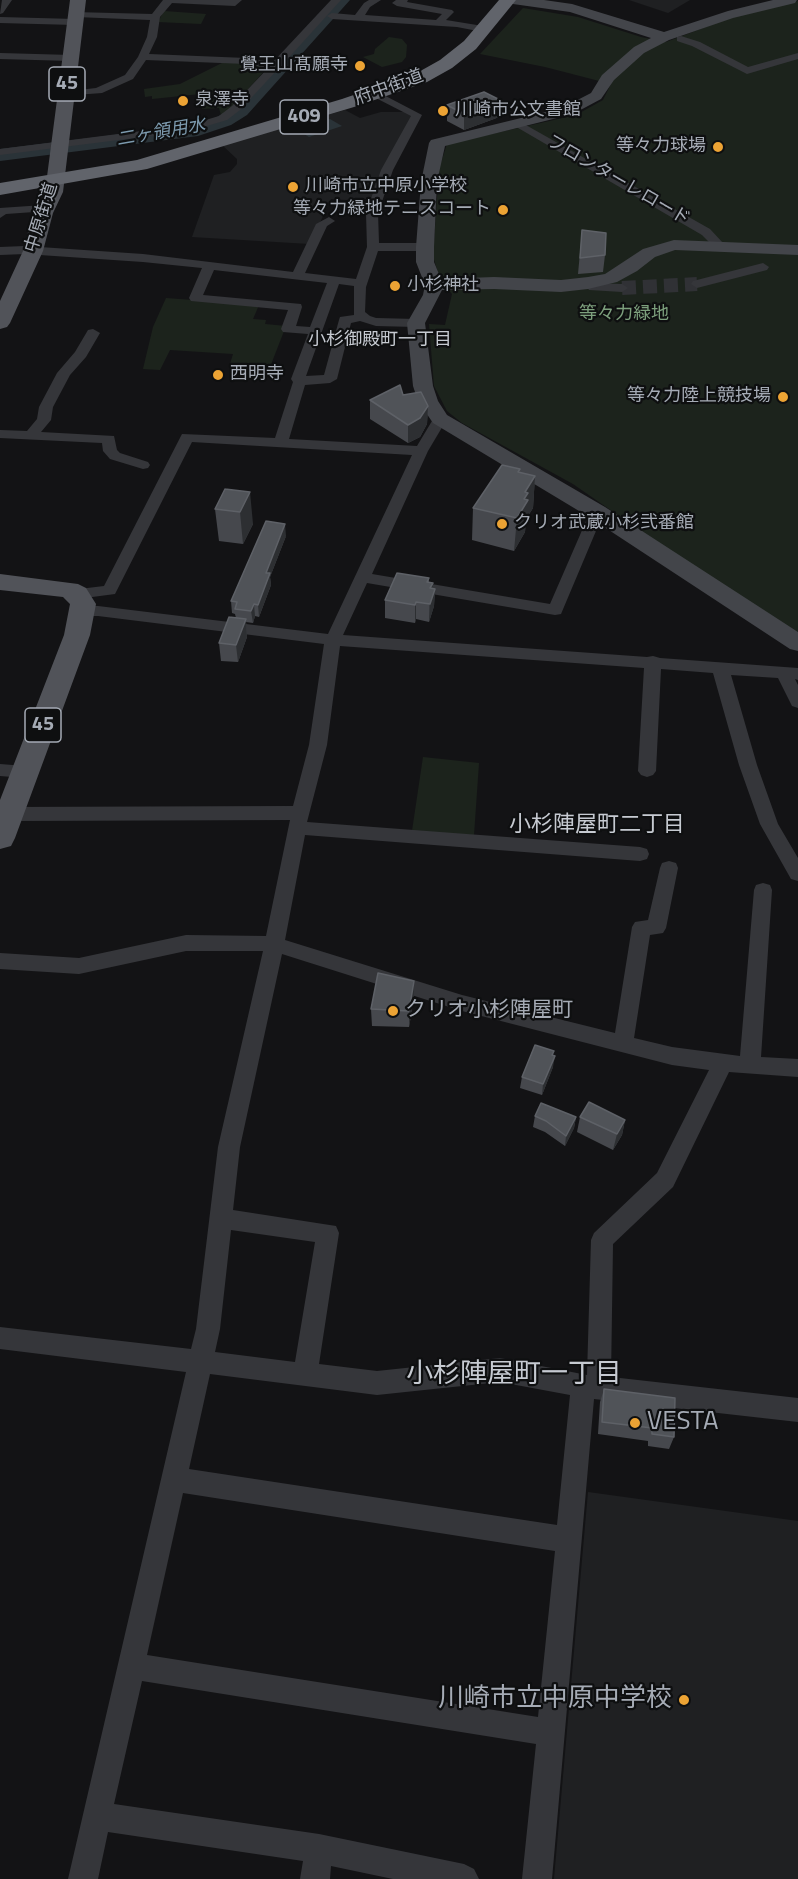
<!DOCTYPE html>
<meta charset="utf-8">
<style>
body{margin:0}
canvas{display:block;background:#131315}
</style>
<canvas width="798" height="1879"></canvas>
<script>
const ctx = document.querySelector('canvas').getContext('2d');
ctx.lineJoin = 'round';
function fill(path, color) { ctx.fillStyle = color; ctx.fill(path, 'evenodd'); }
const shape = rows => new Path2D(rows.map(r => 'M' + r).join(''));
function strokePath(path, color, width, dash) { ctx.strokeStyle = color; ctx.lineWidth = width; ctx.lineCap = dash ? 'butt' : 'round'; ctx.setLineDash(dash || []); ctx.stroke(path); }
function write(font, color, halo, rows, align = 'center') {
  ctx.font = font + ' "Titillium Web","Noto Sans JP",sans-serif'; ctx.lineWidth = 4.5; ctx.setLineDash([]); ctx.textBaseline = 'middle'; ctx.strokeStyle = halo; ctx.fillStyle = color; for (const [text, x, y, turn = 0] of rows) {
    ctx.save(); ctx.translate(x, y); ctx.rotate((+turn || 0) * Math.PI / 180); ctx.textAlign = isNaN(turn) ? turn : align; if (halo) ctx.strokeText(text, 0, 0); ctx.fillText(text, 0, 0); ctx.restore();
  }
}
fill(shape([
 [629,0,690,0,668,13],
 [345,110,360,118,381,112,407,112,413,114,372,199,364,199,362,201,331,199,310,244,192,237,214,175,230,172,237,164,237,159,222,145],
 [588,1492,798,1521,798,1879,554,1879]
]), '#1f2022');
fill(shape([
 [798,1,798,632,684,561,573,484,462,423,447,411,434,386,429,324,445,325,452,294,440,279,433,256,439,169,447,144,576,115,603,100,611,84,545,67,480,54,523,8,578,17,641,37,666,42,730,18],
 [164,11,206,14,201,24,158,22],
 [389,37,402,39,407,45,406,57,402,62,382,67,363,57,374,54,375,49],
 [224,62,243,62,268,67,229,110,221,115,219,108,202,109,200,94,152,99,152,96,145,97,144,89,180,84],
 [166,298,259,305,253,319,266,320,265,324,286,326,270,367,230,364,233,354,170,350,160,370,143,369,153,327],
 [423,757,479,763,474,835,412,831]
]), '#1c231c');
fill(shape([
 [330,119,342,126,309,137,296,129]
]), '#2a3338');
fill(shape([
 [333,0,350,0,247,115,231,125,198,136,0,161,0,149,195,125,217,117,233,107,333,0]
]), '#2a3338');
strokePath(shape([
 [622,288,697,284]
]), '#303135', 14, [14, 7]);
fill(shape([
 [2,0,12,0,3,13,0,14,2,0],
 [163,0,242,0,235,6,172,3,160,17,157,37,149,54,246,58,273,62,331,0,341,0,283,64,288,65,288,69,278,69,240,110,227,120,190,131,0,155,0,149,189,125,219,116,232,106,268,68,246,64,146,60,133,79,102,93,62,96,62,92,96,88,125,75,138,57,147,37,150,20,76,17,71,14,73,12,152,14,163,0],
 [369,0,381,0,370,7,365,15,436,20,442,14,397,6,392,3,396,0,408,0,407,2,452,10,454,12,446,20,483,26,488,29,483,32,457,27,332,19,327,16,332,13,355,15,364,3,369,0],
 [0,17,75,19,80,22,75,25,0,23,0,17],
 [681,36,700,42,748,67,798,53,798,59,747,74,692,46,677,41,677,37,681,36],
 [0,53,71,55,76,58,71,61,0,59,0,53],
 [376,91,422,115,393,170,378,213,379,243,425,243,431,247,425,251,378,251,366,287,365,312,370,316,376,318,416,319,422,323,416,327,376,326,360,321,351,323,337,379,330,383,305,385,289,439,417,446,435,416,445,416,447,419,428,451,372,574,550,604,590,512,597,508,604,512,561,614,555,615,367,583,343,635,647,657,653,656,660,658,798,668,798,680,795,679,798,685,798,708,792,706,778,678,731,675,757,765,778,824,798,858,798,881,791,879,760,824,739,765,713,673,661,669,656,771,653,775,647,777,641,775,638,771,644,668,340,646,327,745,307,822,640,847,647,849,649,854,647,859,640,861,305,835,285,940,462,995,615,1033,632,927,635,922,648,920,660,868,662,863,669,861,676,863,678,868,666,928,663,933,650,935,634,1038,672,1047,740,1056,754,890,756,885,763,883,770,885,772,890,761,1057,798,1059,798,1077,729,1072,673,1187,613,1244,611,1377,798,1398,798,1422,594,1399,552,1879,522,1879,536,1744,142,1681,114,1804,319,1834,464,1864,474,1869,479,1879,393,1879,331,1866,330,1879,300,1879,303,1861,108,1832,98,1879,68,1879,186,1372,0,1349,0,1327,191,1349,196,1329,218,1147,263,951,186,951,79,974,0,969,0,953,79,958,186,935,266,936,290,820,9,821,3,819,0,814,3,809,9,807,293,806,309,745,324,644,98,616,82,616,74,611,82,606,98,606,328,634,412,455,192,442,115,594,77,599,71,598,69,594,71,590,104,586,182,434,275,438,293,382,291,379,308,334,283,332,281,329,288,310,191,301,189,298,202,268,143,262,25,254,0,255,0,247,25,246,143,254,293,272,316,224,329,217,335,221,327,226,305,273,356,279,367,247,366,213,381,170,411,116,372,96,371,94,376,91],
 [214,270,327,283,310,327,296,326,302,307,301,304,203,295,214,270],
 [339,284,354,286,354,315,340,317,339,320,324,375,306,376,339,284],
 [282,954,462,1011,672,1065,709,1070,657,1173,594,1233,591,1240,587,1375,500,1358,377,1371,319,1364,339,1233,336,1226,233,1210,240,1147,282,954],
 [231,1230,315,1242,295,1362,215,1352,220,1329,231,1230],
 [210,1374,377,1395,500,1382,570,1395,557,1525,189,1469,210,1374],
 [183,1493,555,1551,538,1717,147,1655,183,1493],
 [517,120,710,229,723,243,721,246,713,246,702,235,513,125,513,121,517,120],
 [44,205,48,207,48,211,6,214,0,218,0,208,44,205],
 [763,263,769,267,767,270,697,288,691,284,693,281,763,263],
 [593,283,622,284,628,288,622,292,589,290,587,287,589,284,593,283],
 [93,329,100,333,86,357,70,375,53,407,51,420,41,432,114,436,117,450,120,453,148,462,150,465,148,468,143,469,110,459,103,451,102,443,0,438,0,430,27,431,37,419,39,407,57,373,75,352,88,330,93,329],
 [0,764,25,766,31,768,34,772,31,776,25,778,0,776,0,764]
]), '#35363a');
fill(shape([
 [506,0,544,0,572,4,664,32,728,11,773,0,797,0,795,3,733,18,669,40,644,53,614,80,601,99,573,114,445,146,437,182,434,247,434,262,441,279,494,277,561,280,588,277,605,274,643,249,674,240,798,245,798,255,675,250,655,257,637,271,617,282,588,289,561,292,494,289,442,290,425,323,433,386,438,401,447,415,605,507,798,632,798,651,790,649,589,517,433,423,418,401,413,386,407,323,423,295,425,285,416,262,416,247,421,182,429,143,431,140,562,108,591,93,602,75,634,47,651,38,570,12,513,4,506,0]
]), '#43454a');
fill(shape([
 [70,0,86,0,63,192,53,213,43,251,10,323,7,327,0,329,0,301,23,251,33,213,45,192,70,0],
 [0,574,78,584,86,588,96,604,90,635,15,838,11,846,0,849,0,800,64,635,70,604,63,597,0,590,0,574]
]), '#515359');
fill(shape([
 [499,0,516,0,476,49,452,68,427,82,354,107,147,169,0,195,0,183,137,160,342,99,415,74,440,60,464,41,499,0]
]), '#61646b');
fill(shape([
 [447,105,502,116,464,130,447,121],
 [582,230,605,255,603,272,578,274],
 [403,395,428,406,427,424,420,437,408,443,370,419,370,400],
 [519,473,535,476,533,508,526,519,525,532,514,551,472,540,473,508],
 [225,489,253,524,243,544,219,541,215,509],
 [286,536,270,577,271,585,259,617,255,616,253,623,246,622,247,637,238,662,221,661,219,643,236,618,235,614,232,613,231,601],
 [429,578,429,582,433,588,435,589,434,606,429,622,416,619,415,623,385,618,385,600],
 [414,981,414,998,409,1027,372,1026,371,1009],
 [553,1056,553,1067,542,1095,520,1088,522,1077],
 [535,1116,576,1117,574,1128,565,1146,545,1132,533,1127],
 [580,1117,625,1120,622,1135,613,1150,577,1132],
 [604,1389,674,1437,669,1449,648,1446,648,1441,598,1434,600,1402]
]), '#46484d');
fill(shape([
 [502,101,502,116,464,130,464,114],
 [428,406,427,424,420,437,408,443,408,425],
 [535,476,533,508,526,519,525,532,514,551,517,518,525,492],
 [250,492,253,524,243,544,240,512],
 [285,524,286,536,270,577,271,585,259,617,258,605,266,573],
 [433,583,432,595,435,589,434,606,429,622,430,588],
 [416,602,416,619,415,623,415,605],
 [254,604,255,616,253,623,251,611],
 [246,619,247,637,238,662,236,645],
 [414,981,414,998,409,1027,409,1011],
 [554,1051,552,1062,555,1056,553,1067,542,1095,543,1084],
 [576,1117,574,1128,565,1146,566,1136],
 [625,1120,622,1135,613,1150,617,1134]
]), '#2d2f32');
const building = shape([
 [484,92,502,101,464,114,447,105,484,92],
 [582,230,606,233,605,255,580,258,582,230],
 [400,385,403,395,421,392,428,406,420,418,408,425,370,400,400,385],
 [502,465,520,469,518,472,535,476,525,492,528,493,524,499,528,500,517,518,473,508,502,465],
 [225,489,250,492,240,512,215,509,225,489],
 [266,521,285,524,266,573,270,573,258,605,254,604,251,611,235,609,237,602,231,601,266,521],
 [397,573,429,578,427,582,433,583,430,588,435,589,430,604,416,602,415,605,385,600,397,573],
 [229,617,246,619,236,645,219,643,229,617],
 [378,973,414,981,409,1011,371,1009,378,973],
 [535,1045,554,1051,552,1055,555,1056,543,1084,522,1077,535,1045],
 [589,1102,625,1120,617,1134,580,1117,589,1102],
 [541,1103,576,1117,566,1136,546,1121,535,1116,541,1103],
 [604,1389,675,1398,674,1437,652,1434,652,1428,602,1422,604,1389]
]);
fill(building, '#505358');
strokePath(building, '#5e6167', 1.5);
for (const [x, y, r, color] of [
 [360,66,6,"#eca334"],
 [183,101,6,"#eca334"],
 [443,111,6,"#eca334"],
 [718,147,6,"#eca334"],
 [293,187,6,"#eca334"],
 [503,210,6,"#eca334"],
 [395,286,6,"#eca334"],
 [218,375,6,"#eca334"],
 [783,397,6,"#eca334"],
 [502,524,6,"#eca334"],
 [393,1011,6,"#eca334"],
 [635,1423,6,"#eca334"],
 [684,1700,6,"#eca334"]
]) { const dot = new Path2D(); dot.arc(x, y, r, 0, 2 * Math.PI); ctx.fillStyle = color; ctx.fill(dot); strokePath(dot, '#0e0f10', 2); }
write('18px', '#a5abb5', '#0e0f10', [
 ["覺王山髙願寺",348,66,"right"],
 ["泉澤寺",195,101],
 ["川崎市公文書館",455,111],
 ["等々力球場",706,147,"right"],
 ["川崎市立中原小学校",305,187],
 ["等々力緑地テニスコート",491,210,"right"],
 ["小杉神社",407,286],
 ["西明寺",230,375],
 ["等々力陸上競技場",771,397,"right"],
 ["クリオ武蔵小杉弐番館",514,524]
], 'left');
write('18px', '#a5abb5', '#0e0f10', [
 ["府中街道",389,88,-20],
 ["フロンターレロード",618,181,30],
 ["中原街道",42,218,-73]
]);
write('italic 18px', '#7d9baf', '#0e0f10', [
 ["二ヶ領用水",161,133,-10]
]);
write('18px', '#7da07d', '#0e0f10', [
 ["等々力緑地",624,315]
]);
write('18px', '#c6cad1', '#0e0f10', [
 ["小杉御殿町一丁目",380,341]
]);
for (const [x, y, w] of [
 [67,84,36],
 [304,117,48],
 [43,725,36]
]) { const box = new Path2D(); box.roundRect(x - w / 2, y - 17, w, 34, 4.5); ctx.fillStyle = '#0e0f10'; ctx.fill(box); strokePath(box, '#a5abb5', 1.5); }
write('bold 20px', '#a5abb5', null, [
 ["45",67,84],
 ["409",304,117],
 ["45",43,725]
]);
write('21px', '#a5abb5', '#0e0f10', [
 ["クリオ小杉陣屋町",405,1011]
], 'left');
write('22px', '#c6cad1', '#0e0f10', [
 ["小杉陣屋町二丁目",597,826]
]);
write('26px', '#a5abb5', '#0e0f10', [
 ["VESTA",647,1423],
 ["川崎市立中原中学校",672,1700,"right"]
], 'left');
write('27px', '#c6cad1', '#0e0f10', [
 ["小杉陣屋町一丁目",514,1375]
]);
</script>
